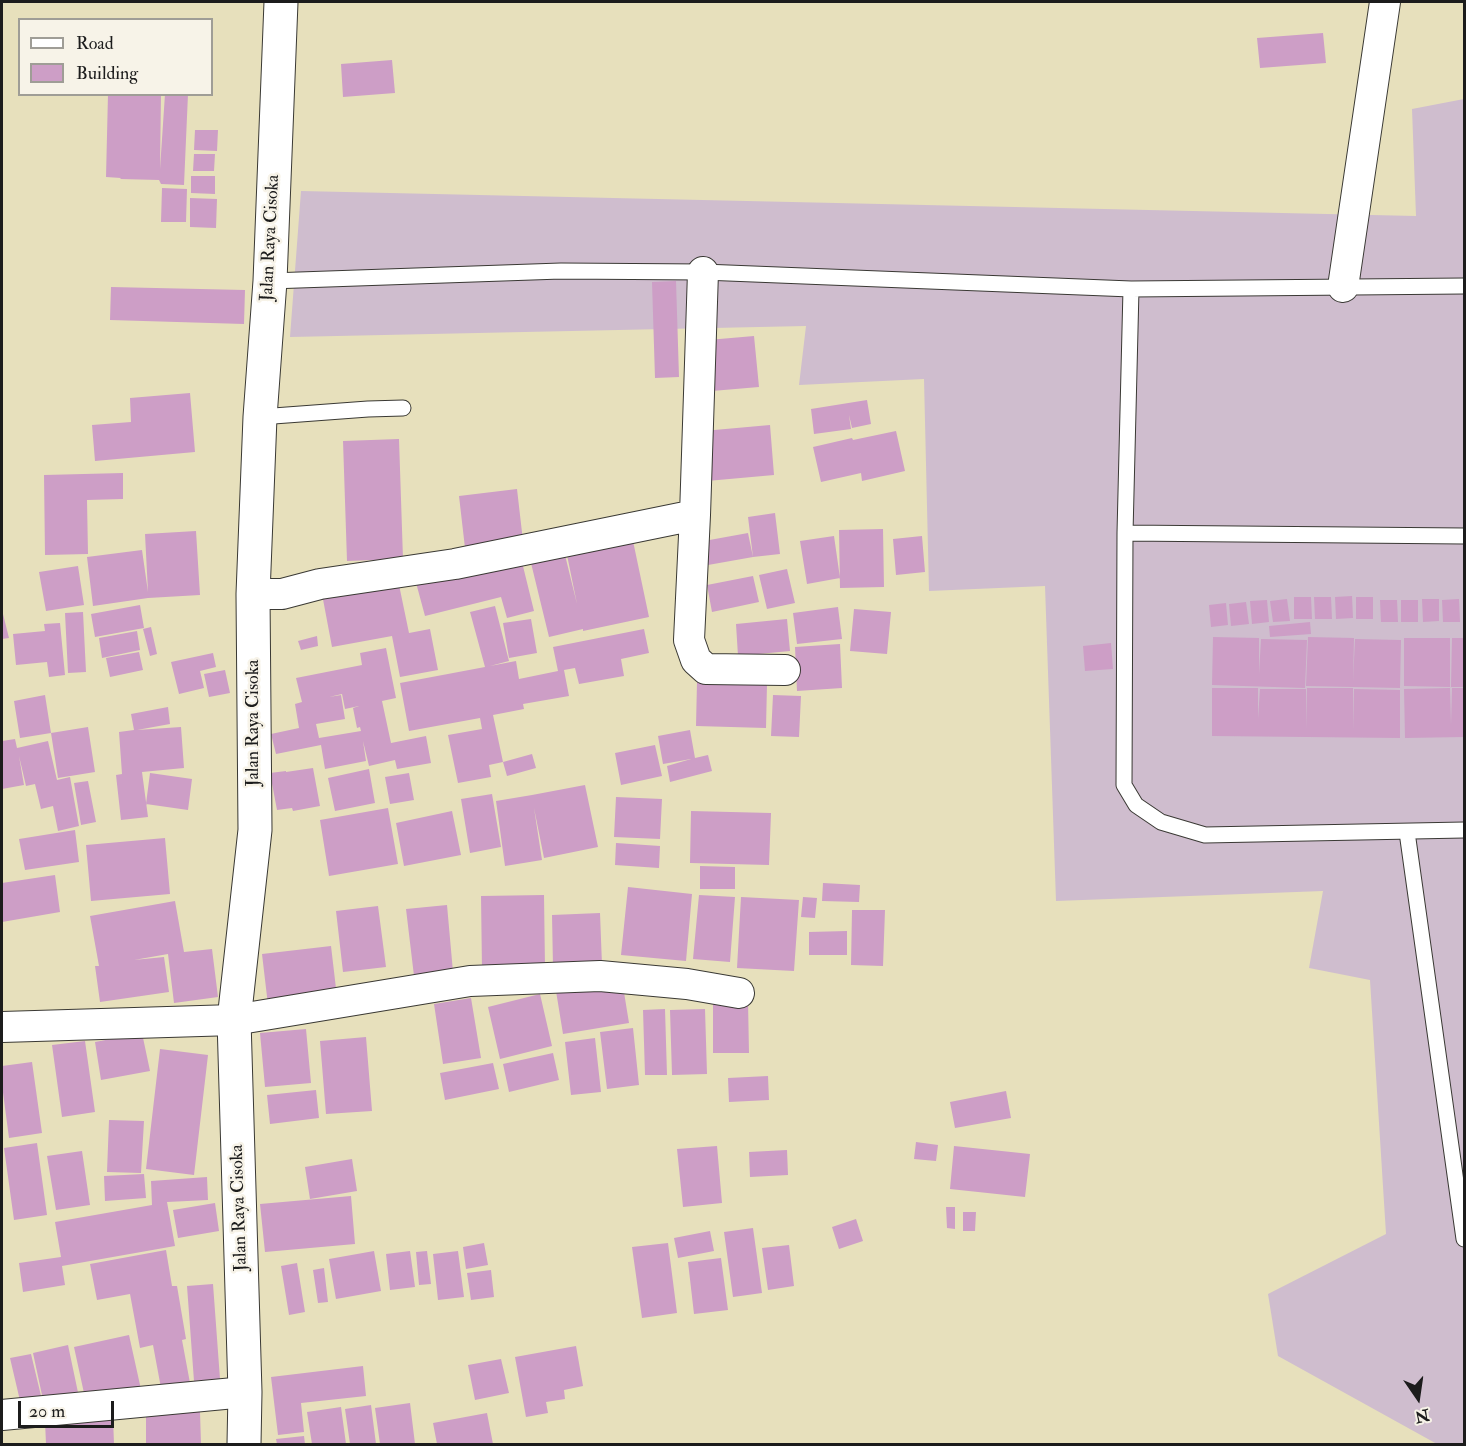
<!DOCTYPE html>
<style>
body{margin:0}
#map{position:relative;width:1466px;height:1446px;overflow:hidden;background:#e7e0bc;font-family:"IM FELL Double Pica",serif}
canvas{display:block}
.frame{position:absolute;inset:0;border:3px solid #1c1c1c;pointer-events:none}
.legend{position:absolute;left:18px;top:18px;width:195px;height:78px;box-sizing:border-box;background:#f7f3e8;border:2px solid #9f9d96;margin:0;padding:8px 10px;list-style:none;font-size:18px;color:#1c1c1c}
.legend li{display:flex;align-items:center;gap:12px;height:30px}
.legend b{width:30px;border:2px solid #9f9d96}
.north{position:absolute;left:1388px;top:1368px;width:60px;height:60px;-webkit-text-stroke:4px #f7f3e8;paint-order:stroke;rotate:167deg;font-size:16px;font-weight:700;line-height:24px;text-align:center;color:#1c1c1c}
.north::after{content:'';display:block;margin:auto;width:21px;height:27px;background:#1c1c1c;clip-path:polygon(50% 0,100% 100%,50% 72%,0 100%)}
.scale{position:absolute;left:18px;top:1401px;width:96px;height:27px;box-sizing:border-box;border:3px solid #1c1c1c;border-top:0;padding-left:8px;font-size:18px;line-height:21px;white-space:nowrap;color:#1c1c1c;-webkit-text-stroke:4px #f7f3e8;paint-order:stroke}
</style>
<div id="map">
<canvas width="1466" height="1446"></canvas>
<div class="frame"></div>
<ul class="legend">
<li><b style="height:8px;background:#fff"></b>Road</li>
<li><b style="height:16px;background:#cd9ec6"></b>Building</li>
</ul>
<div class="north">N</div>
<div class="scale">20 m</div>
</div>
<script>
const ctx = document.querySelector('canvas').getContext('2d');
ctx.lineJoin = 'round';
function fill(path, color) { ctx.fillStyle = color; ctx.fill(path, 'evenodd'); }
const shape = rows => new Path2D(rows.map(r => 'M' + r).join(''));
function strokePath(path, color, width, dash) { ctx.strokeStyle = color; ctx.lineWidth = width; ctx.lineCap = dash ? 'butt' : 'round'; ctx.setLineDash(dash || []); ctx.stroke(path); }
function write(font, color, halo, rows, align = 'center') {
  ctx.font = font + ' "IM FELL Double Pica",serif'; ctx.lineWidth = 5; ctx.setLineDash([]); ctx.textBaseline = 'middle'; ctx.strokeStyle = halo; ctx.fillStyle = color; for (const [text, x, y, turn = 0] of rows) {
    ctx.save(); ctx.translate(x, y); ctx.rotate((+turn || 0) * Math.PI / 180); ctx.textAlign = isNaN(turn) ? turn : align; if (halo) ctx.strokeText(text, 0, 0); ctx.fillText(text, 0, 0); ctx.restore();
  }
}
fill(shape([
 [1464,99,1464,1444,1437,1444,1278,1356,1268,1294,1386,1234,1370,980,1309,968,1323,891,1056,901,1045,586,929,591,924,379,799,385,806,326,290,337,301,191,1416,216,1412,109]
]), '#cfbdce');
fill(shape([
 [1323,33,1326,63,1260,68,1257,38],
 [392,60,395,93,343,97,341,64],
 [108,94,161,94,160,169,165,94,188,94,184,185,161,184,159,180,120,179,121,178,106,177],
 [195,130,218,130,217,151,194,150],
 [194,154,215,154,214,171,193,171],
 [191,176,215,176,215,194,191,193],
 [162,188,187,189,186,222,161,222],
 [190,198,217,199,216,228,190,227],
 [676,281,679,377,655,378,652,282],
 [111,287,245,290,244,324,110,320],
 [754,336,759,387,712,391,708,340],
 [190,393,195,452,95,461,92,425,131,422,130,398],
 [867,400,871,424,852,428,849,415,851,429,814,434,811,409],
 [770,425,774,475,707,481,703,431],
 [896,431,905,471,862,481,861,473,821,482,813,447,852,438,853,440],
 [399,439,403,559,347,561,343,441],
 [123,473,123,499,87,500,88,554,45,555,44,475],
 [517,489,523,541,465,548,459,496],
 [775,513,780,554,753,557,748,517],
 [883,529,884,587,840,588,839,530],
 [196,531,200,595,148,598,93,606,87,557,142,550,148,592,145,534],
 [748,533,753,557,708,565,704,541],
 [834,536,840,578,807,584,800,541],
 [922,536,925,572,896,575,893,539],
 [633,541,649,617,583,631,583,629,549,637,531,563,565,555,577,604,567,555],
 [521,558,534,611,507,618,501,597,425,616,415,579],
 [78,566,84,605,46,611,39,572],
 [787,569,795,603,767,609,759,575],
 [753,576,759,602,712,612,707,585],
 [398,580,409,633,430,629,438,670,400,677,392,636,332,647,322,594],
 [1352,596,1353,618,1336,619,1335,597],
 [1294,597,1311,597,1312,619,1294,619],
 [1314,597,1331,597,1332,619,1315,619],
 [1356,597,1373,597,1373,619,1356,619],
 [1287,599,1290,621,1273,622,1270,601],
 [1422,599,1439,599,1439,621,1423,622],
 [1459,599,1460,622,1443,622,1442,600],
 [1267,600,1269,622,1252,624,1250,601],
 [1380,600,1397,600,1398,622,1381,622],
 [1401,600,1418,600,1418,622,1401,622],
 [1246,602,1249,624,1231,626,1229,604],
 [1226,603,1228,625,1211,627,1209,605],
 [140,605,144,628,95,637,91,614],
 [495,606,509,661,490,666,516,661,519,679,558,671,553,647,644,629,649,653,621,659,624,676,579,684,575,668,564,670,569,696,523,704,524,709,493,715,503,762,489,765,491,777,458,783,448,735,482,729,480,718,409,731,400,683,485,667,470,612],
 [838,607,842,639,797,644,793,613],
 [854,609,891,612,887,654,850,651],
 [2,610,9,638,2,639],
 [83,612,86,672,68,673,65,613],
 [531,619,537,653,509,658,503,623],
 [787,619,790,651,738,656,736,624],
 [1310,622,1311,634,1270,637,1269,626],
 [60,623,65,675,49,677,47,662,16,665,13,634,45,631,44,624],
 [151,627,157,654,150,656,143,629],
 [137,631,140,650,102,658,99,638],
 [317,636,318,646,301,650,298,641],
 [1213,637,1259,638,1259,674,1261,639,1307,640,1305,688,1212,685],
 [1308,637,1354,638,1353,682,1355,639,1401,640,1400,688,1306,686],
 [1404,638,1450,638,1450,687,1404,686],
 [1452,638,1464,638,1464,687,1451,687],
 [1111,643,1113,669,1085,671,1083,646],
 [840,644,842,688,797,691,795,647],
 [386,648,396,698,382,701,391,743,426,736,431,763,397,769,395,760,369,766,363,741,366,761,325,769,321,745,276,754,271,734,299,728,295,704,302,702,296,678,362,665,360,653],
 [342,694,345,709,359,706,353,708,357,728,360,727,361,731,319,738,316,724,345,719,341,695,329,697],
 [139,652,143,670,110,677,106,658],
 [213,653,216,667,200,671,204,688,179,694,171,662],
 [225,670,230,693,209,697,204,674],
 [697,682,767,684,766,728,696,726],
 [1212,688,1258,688,1258,719,1260,689,1306,689,1306,730,1307,688,1353,688,1353,731,1354,689,1400,690,1400,738,1212,736],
 [1450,688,1451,725,1452,688,1464,688,1464,737,1405,738,1404,689],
 [45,695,51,733,20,738,14,701],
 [773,695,801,696,799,737,771,736],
 [168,707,170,724,137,730,181,727,184,768,142,772,148,817,121,820,116,775,122,774,119,732,134,730,131,714],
 [88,727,95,772,58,778,51,733],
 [690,730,695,758,708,755,712,771,670,782,667,766,691,759,663,764,658,736],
 [15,739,17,748,48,741,57,780,70,777,79,826,58,831,53,806,41,809,35,784,26,786,19,756,24,785,2,789,2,741],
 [655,745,662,776,621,785,615,753],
 [532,754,536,768,507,776,503,762],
 [313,768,320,806,293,811,292,808,277,810,270,773,286,771,286,772],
 [369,769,375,803,335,811,328,778],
 [150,773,192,779,188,810,146,804],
 [409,773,414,800,390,804,385,777],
 [88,781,96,822,81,825,74,783],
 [585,785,598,847,544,858,534,808,542,860,505,866,496,801,532,795],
 [492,794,501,847,470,853,461,799],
 [616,797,662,799,660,839,614,837],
 [388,808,398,864,329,876,320,820],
 [452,811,461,855,404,866,396,823],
 [691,811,771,813,769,865,690,863],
 [75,830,79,862,25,870,19,839],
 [165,838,170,894,91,901,86,845],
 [616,843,660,846,659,868,615,865],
 [700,866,735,867,735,889,700,889],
 [55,875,60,912,2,922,2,883],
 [823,883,860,885,859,902,822,901],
 [628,887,692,894,686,961,621,955],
 [544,895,545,968,482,970,481,896],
 [699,895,735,897,730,962,693,959],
 [741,897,799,900,794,971,737,968],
 [803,897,817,898,815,918,801,917],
 [175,901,184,952,212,949,218,997,174,1003,168,954,134,960,164,957,169,992,100,1002,95,966,99,966,90,916],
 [447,905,453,972,414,976,406,909],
 [378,906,386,967,343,972,336,911],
 [852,910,885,910,883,966,851,965],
 [600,913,602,965,553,967,552,915],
 [847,931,847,955,809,955,809,932],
 [331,946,337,997,268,1005,262,954],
 [622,980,629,1023,563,1034,556,991],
 [540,994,552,1046,500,1059,488,1007],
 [471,998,481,1058,443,1064,434,1004],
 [713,1001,748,1001,749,1053,713,1053],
 [665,1009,667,1075,645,1075,643,1010],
 [705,1009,707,1074,672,1075,670,1010],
 [633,1028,639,1085,607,1089,600,1032],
 [306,1029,311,1083,265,1087,260,1033],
 [142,1033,150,1071,101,1080,95,1042],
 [366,1037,372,1111,326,1114,320,1041],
 [595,1038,601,1092,571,1095,565,1042],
 [85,1041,95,1112,62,1117,52,1045],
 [160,1049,208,1055,194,1175,146,1169],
 [553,1053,559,1080,509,1092,503,1064],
 [32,1062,42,1133,9,1138,2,1085,2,1066],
 [493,1063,499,1089,445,1100,440,1073],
 [768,1076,769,1100,729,1102,728,1078],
 [316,1090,319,1118,270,1124,267,1095],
 [1006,1091,1011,1118,955,1128,950,1102],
 [109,1120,144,1121,141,1173,107,1172],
 [916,1142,938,1145,936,1161,914,1159],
 [37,1143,47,1215,14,1220,4,1148],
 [717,1146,722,1203,683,1207,677,1149],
 [954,1146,1030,1154,1025,1197,950,1189],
 [787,1150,788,1175,750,1177,749,1152],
 [82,1151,90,1205,56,1210,47,1156],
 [352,1159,357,1191,310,1199,305,1167],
 [144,1174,146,1198,105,1201,104,1176],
 [207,1177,208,1200,167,1202,175,1246,62,1266,65,1285,23,1292,19,1263,61,1257,55,1222,152,1205,151,1181],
 [351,1196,355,1244,265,1252,260,1204],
 [215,1203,219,1231,178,1238,173,1210],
 [946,1207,955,1207,955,1229,947,1228],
 [963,1212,976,1212,975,1231,963,1231],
 [856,1219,863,1241,839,1249,832,1227],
 [753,1228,762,1293,733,1297,724,1232],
 [710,1231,714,1251,678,1258,674,1238],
 [484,1243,488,1265,466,1269,463,1247],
 [668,1243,677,1313,642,1318,632,1247],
 [789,1245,794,1286,768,1290,762,1248],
 [166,1250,172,1286,177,1286,186,1339,182,1340,190,1383,161,1388,153,1345,140,1348,130,1294,97,1300,90,1264],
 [374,1251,381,1291,336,1299,329,1259],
 [410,1251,415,1287,390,1290,386,1254],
 [427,1251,431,1284,419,1285,416,1252],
 [458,1251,464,1297,438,1300,433,1254],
 [721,1258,728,1310,694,1314,688,1262],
 [297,1263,305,1312,289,1315,281,1266],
 [324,1268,328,1302,318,1303,313,1270],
 [491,1270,494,1297,471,1300,467,1273],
 [213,1284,220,1379,194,1381,187,1286],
 [129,1335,142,1394,87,1407,74,1347],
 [68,1345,80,1402,45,1409,33,1353],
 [576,1346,583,1386,564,1390,565,1399,546,1402,548,1413,526,1417,515,1357],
 [31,1354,42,1400,21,1405,10,1358],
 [501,1359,509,1393,475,1400,468,1365],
 [363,1366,366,1396,301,1403,304,1432,278,1435,271,1377],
 [410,1403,415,1444,380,1444,375,1408],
 [371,1405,376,1444,350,1444,345,1409],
 [341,1407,346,1444,312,1444,307,1412],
 [200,1412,201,1444,146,1444,146,1413],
 [487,1413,493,1444,437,1444,433,1423],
 [113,1417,114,1444,46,1444,45,1421],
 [304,1436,305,1444,277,1444,276,1439]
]), '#cd9ec6');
const service = shape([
 [270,281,561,271,703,272,1131,289,1464,286],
 [1131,289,1125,533,1124,785,1136,805,1161,822,1205,835,1464,830],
 [260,417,368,409,403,408],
 [1125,533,1464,536],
 [1407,832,1464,1239]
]);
const minor = shape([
 [703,272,695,515,689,640,696,660,706,669,785,670],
 [1343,287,1385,2],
 [253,594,282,594,320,584,455,564,695,515],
 [2,1027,234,1020,470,981,600,976,687,984,739,993],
 [2,1415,245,1392]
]);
const tertiary = shape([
 [244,1444,245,1392,234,1020,255,830,253,594,260,417,270,281,281,2]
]);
strokePath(service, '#3a3934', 17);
strokePath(minor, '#3a3934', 32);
strokePath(tertiary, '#3a3934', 35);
strokePath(service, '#fff', 15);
strokePath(minor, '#fff', 30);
strokePath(tertiary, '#fff', 33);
write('18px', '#1c1c1c', '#f7f3e8', [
 ["Jalan Raya Cisoka",271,238,-87],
 ["Jalan Raya Cisoka",254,723,-90],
 ["Jalan Raya Cisoka",240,1208,-92]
]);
</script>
